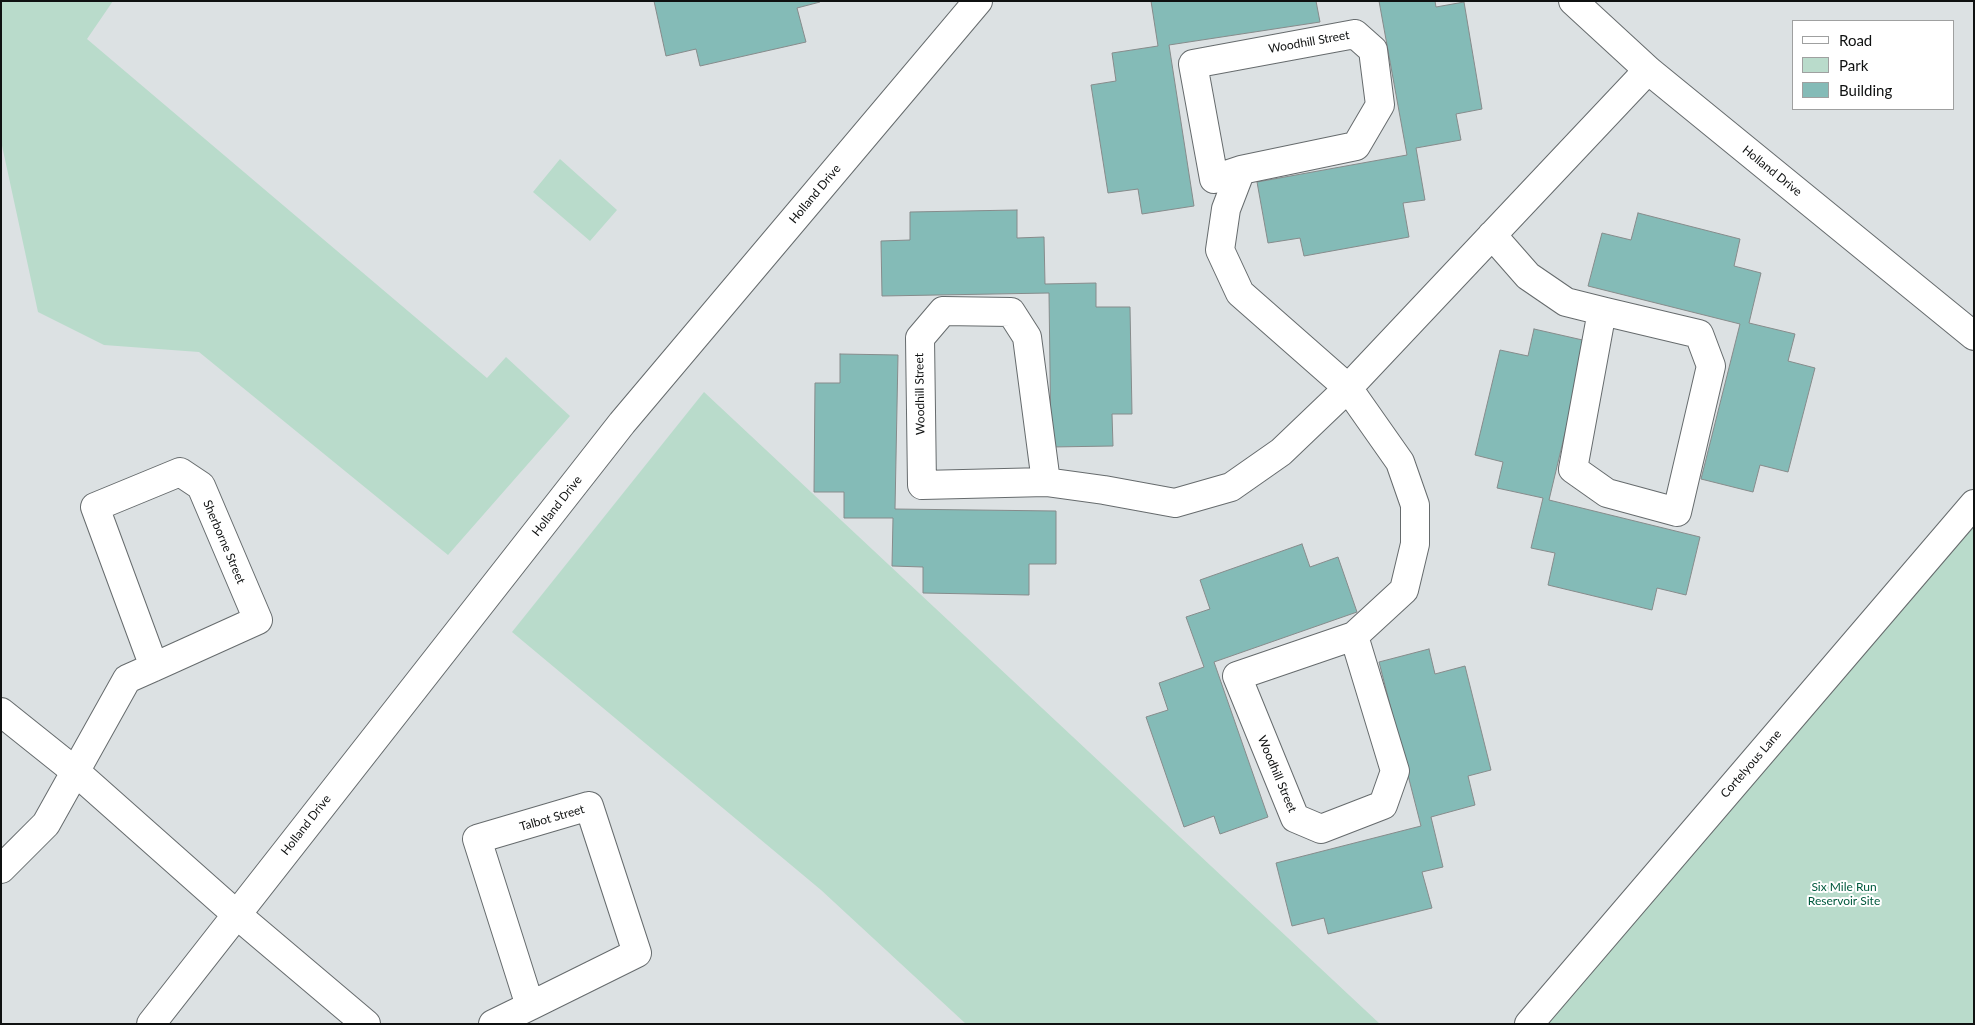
<!DOCTYPE html>
<style>
body{margin:0}
#map{position:relative;width:1975px;height:1025px;overflow:hidden;background:#dce1e3;font-family:Lato,sans-serif}
canvas{display:block}
.frame{position:absolute;inset:0;border:2px solid #0f1111;pointer-events:none}
.legend{position:absolute;left:1792px;top:20px;width:162px;height:90px;box-sizing:border-box;background:#fff;border:1px solid #9fa0a0;margin:0;padding:6px 9px;list-style:none;font-size:15px;color:#0f1111}
.legend li{display:flex;align-items:center;gap:10px;height:25px}
.legend b{width:25px;border:1px solid #9fa0a0}
</style>
<div id="map">
<canvas width="1975" height="1025"></canvas>
<div class="frame"></div>
<ul class="legend">
<li><b style="height:6px;background:#fff"></b>Road</li>
<li><b style="height:14px;background:#b9dbcb"></b>Park</li>
<li><b style="height:14px;background:#84bbb7"></b>Building</li>
</ul>
</div>
<script>
const ctx = document.querySelector('canvas').getContext('2d');
ctx.lineJoin = 'round';
function fill(path, color) { ctx.fillStyle = color; ctx.fill(path, 'evenodd'); }
const shape = rows => new Path2D(rows.map(r => 'M' + r).join(''));
function strokePath(path, color, width, dash) { ctx.strokeStyle = color; ctx.lineWidth = width; ctx.lineCap = dash ? 'butt' : 'round'; ctx.setLineDash(dash || []); ctx.stroke(path); }
function write(font, color, halo, rows, align = 'center') {
  ctx.font = font + ' Lato,sans-serif'; ctx.lineWidth = 4; ctx.setLineDash([]); ctx.textBaseline = 'middle'; ctx.strokeStyle = halo; ctx.fillStyle = color; for (const [text, x, y, turn = 0] of rows) {
    ctx.save(); ctx.translate(x, y); ctx.rotate((+turn || 0) * Math.PI / 180); ctx.textAlign = isNaN(turn) ? turn : align; if (halo) ctx.strokeText(text, 0, 0); ctx.fillText(text, 0, 0); ctx.restore();
  }
}
fill(shape([
 [1,1,113,1,87,39,487,378,506,357,570,416,448,555,199,352,104,345,38,312,1,141],
 [560,159,617,210,590,241,533,192],
 [704,392,1380,1024,966,1024,821,890,512,632],
 [1974,515,1974,1024,1551,1024,1542,1016]
]), '#b9dbcb');
const building = shape([
 [654,1,820,1,820,2,797,8,806,42,700,66,696,49,666,56,654,1],
 [1151,1,1316,1,1320,22,1169,45,1194,206,1142,214,1138,189,1108,193,1091,85,1116,81,1112,53,1158,46,1151,1],
 [1379,1,1435,1,1436,7,1464,2,1482,109,1456,114,1461,140,1416,148,1425,200,1403,203,1409,237,1304,256,1300,238,1268,243,1257,182,1407,155,1379,1],
 [1017,210,1017,238,1044,237,1045,284,1096,283,1096,307,1130,307,1132,414,1112,414,1113,446,1051,447,1049,293,882,296,881,241,910,240,910,212,1017,210],
 [1638,213,1740,239,1734,266,1761,273,1749,323,1795,334,1788,361,1815,368,1788,472,1760,465,1753,492,1701,479,1740,324,1588,286,1602,233,1631,240,1638,213],
 [1534,329,1587,341,1549,500,1700,537,1686,595,1657,588,1652,610,1548,585,1555,553,1531,548,1543,498,1497,488,1503,462,1475,455,1500,350,1528,356,1534,329],
 [840,354,898,355,895,509,1056,511,1056,564,1029,564,1029,595,923,593,923,567,892,566,893,518,844,518,844,492,814,492,815,383,840,383,840,354],
 [1302,544,1310,567,1338,557,1357,612,1214,662,1268,817,1220,834,1214,816,1184,827,1146,717,1168,710,1159,683,1204,667,1186,617,1210,609,1200,580,1302,544],
 [1429,649,1435,674,1465,666,1491,770,1468,776,1475,805,1431,817,1443,867,1422,872,1432,908,1328,934,1324,918,1292,926,1276,863,1421,826,1379,662,1429,649]
]);
fill(building, '#84bbb7');
strokePath(building, '#868b8b', 1);
const minor = shape([
 [1573,1,1648,70,1974,336],
 [1355,34,1373,50,1380,105,1356,146,1241,170,1214,179,1193,64,1355,34],
 [1241,170,1226,209,1220,250,1240,293,1348,388,1400,462,1415,505,1415,544,1404,590,1354,636],
 [1492,235,1528,276,1566,302,1602,311],
 [943,311,1011,312,1027,337,1046,482,922,485,920,338,943,311],
 [1602,311,1699,334,1711,366,1677,512,1607,493,1573,469,1602,311],
 [1046,482,1104,490,1175,503,1231,487,1281,452,1348,388,1648,70],
 [1354,636,1395,771,1383,805,1321,829,1295,818,1237,676,1354,636],
 [1,712,76,772,236,914,366,1024],
 [589,806,637,953,530,1006,477,839,589,806],
 [1,869,46,824,127,679,154,667,258,620,201,486,180,472,95,507,154,667],
 [151,1024,622,423,978,1],
 [493,1024,530,1006],
 [1529,1024,1974,504]
]);
strokePath(minor, '#666b6d', 30);
strokePath(minor, '#fff', 28);
write('12px', '#0f1111', '#fff', [
 ["Woodhill Street",1309,42,-10],
 ["Holland Drive",1772,171,39],
 ["Holland Drive",815,194,-50],
 ["Woodhill Street",920,394,-91],
 ["Holland Drive",557,506,-52],
 ["Sherborne Street",224,542,67],
 ["Cortelyous Lane",1751,764,-49],
 ["Woodhill Street",1277,774,67],
 ["Talbot Street",552,818,-16],
 ["Holland Drive",306,825,-52]
]);
write('12px', '#00593d', '#fff', [
 ["Six Mile Run",1844,887],
 ["Reservoir Site",1844,901]
]);
</script>
